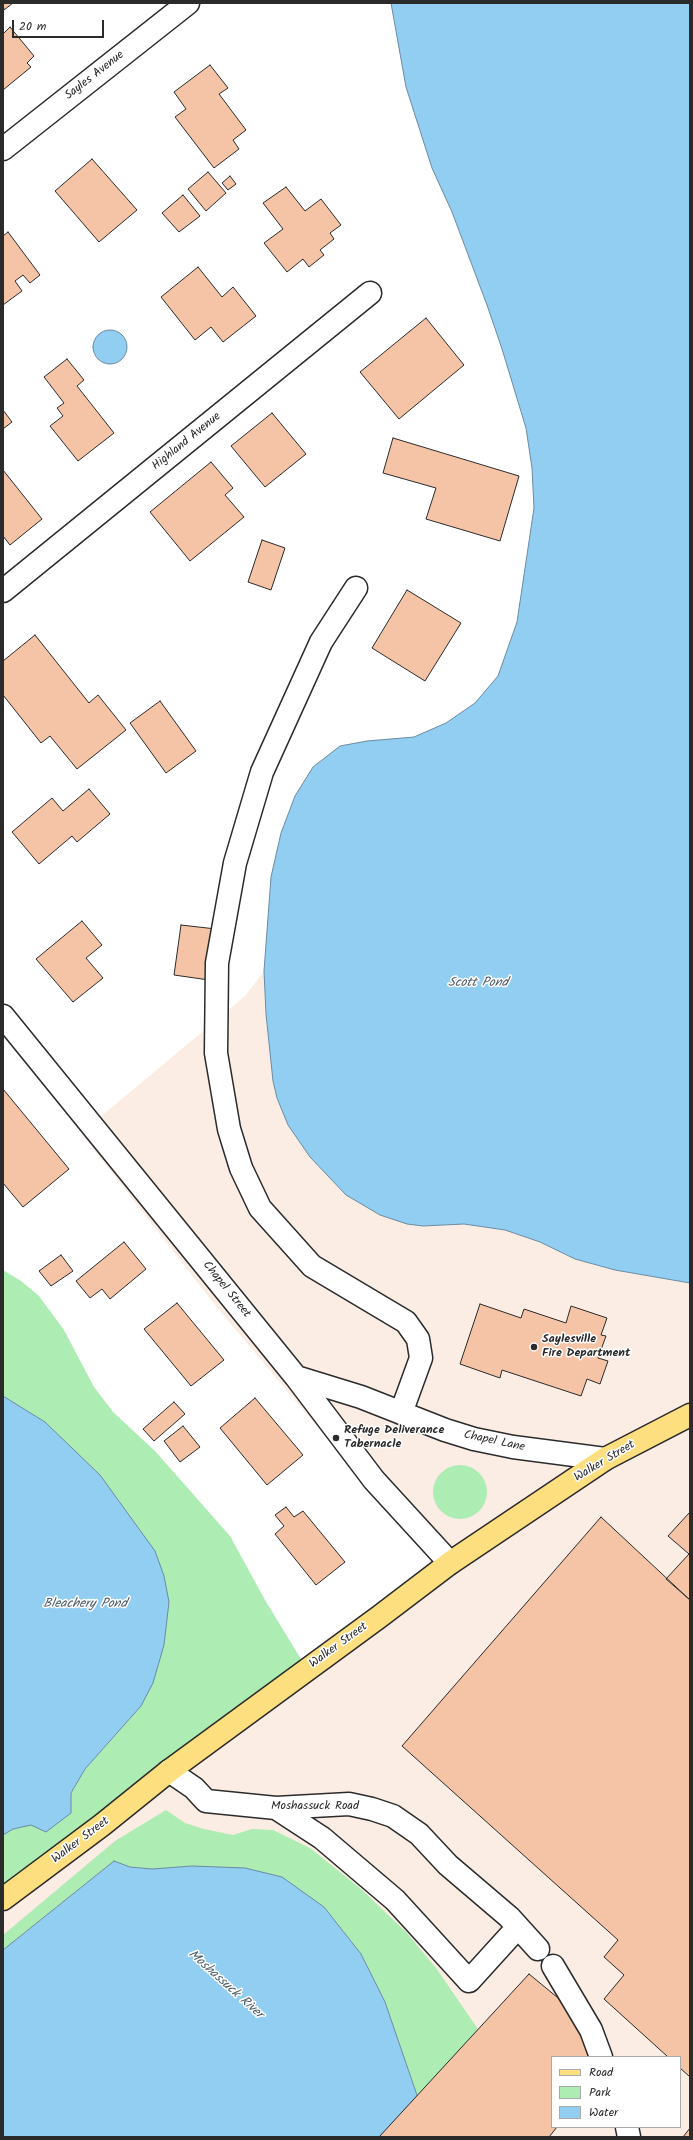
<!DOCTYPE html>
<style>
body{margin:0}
#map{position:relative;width:693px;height:2140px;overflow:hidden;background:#fff;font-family:Kalam,sans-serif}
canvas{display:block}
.frame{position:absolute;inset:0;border:4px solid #2b2b2b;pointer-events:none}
.legend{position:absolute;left:551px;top:2056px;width:130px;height:72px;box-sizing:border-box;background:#fff;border:1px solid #aaa;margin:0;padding:5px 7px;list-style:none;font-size:12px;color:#2b2b2b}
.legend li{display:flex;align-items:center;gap:8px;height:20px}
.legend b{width:20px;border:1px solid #aaa}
.scale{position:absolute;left:12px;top:20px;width:92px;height:18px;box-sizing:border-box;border:2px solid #2b2b2b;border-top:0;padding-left:5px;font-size:12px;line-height:14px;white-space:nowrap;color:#2b2b2b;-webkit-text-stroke:3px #fff;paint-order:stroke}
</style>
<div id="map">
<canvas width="693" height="2140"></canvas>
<div class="frame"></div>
<ul class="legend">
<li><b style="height:5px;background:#fedf80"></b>Road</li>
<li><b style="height:11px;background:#adecb3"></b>Park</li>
<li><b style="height:11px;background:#92cdf2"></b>Water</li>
</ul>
<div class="scale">20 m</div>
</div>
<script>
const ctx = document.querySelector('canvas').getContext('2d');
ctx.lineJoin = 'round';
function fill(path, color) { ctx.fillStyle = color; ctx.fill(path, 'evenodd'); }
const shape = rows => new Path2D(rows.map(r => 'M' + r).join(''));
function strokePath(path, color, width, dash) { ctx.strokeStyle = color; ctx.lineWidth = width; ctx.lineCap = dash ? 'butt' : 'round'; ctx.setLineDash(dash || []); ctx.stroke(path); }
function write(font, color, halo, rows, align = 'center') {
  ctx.font = font + ' Kalam,sans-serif'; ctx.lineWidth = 3; ctx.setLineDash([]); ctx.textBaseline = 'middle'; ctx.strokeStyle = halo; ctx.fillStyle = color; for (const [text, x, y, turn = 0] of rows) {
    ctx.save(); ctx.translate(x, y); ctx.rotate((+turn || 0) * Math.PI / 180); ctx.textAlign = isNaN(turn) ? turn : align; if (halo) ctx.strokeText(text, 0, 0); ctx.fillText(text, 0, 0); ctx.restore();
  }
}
fill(shape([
 [264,971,266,1014,273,1081,277,1098,423,1226,464,1224,505,1230,540,1242,575,1259,615,1270,690,1283,690,2137,459,2137,401,2048,385,2002,361,1954,100,1871,3,1950,3,1905,442,1570,344,1459,215,1305,81,1133,245,996],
 [552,2057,680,2057,680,2127,552,2127]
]), '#fcede4');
fill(shape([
 [3,1270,21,1281,39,1296,64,1330,94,1387,113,1412,155,1451,230,1536,265,1600,310,1674,3,1905,3,1835,13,1829,71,1813,71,1793,85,1769,141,1706,45,1422,3,1396],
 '433 1492a27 27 0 1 1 54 0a27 27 0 1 1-54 0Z',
 [166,1810,185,1823,204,1829,233,1835,252,1829,273,1830,310,1848,361,1889,406,1932,436,1968,478,2029,419,2101,385,2002,361,1954,324,1907,192,1866,152,1869,130,1867,114,1861,3,1950,3,1935,115,1841]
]), '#adecb3');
const water = shape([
 [391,3,690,3,690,1283,615,1270,575,1259,540,1242,505,1230,464,1224,423,1226,407,1224,380,1215,346,1195,310,1157,288,1125,277,1098,273,1081,266,1014,264,971,271,877,281,833,295,796,313,767,340,746,367,741,414,737,446,723,475,703,498,676,517,622,534,508,532,468,526,428,502,349,487,305,452,212,432,168,406,87,391,3],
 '93 347a17 17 0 1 1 34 0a17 17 0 1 1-34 0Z',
 [3,1396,45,1422,100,1475,155,1551,164,1576,169,1602,164,1645,153,1683,141,1706,85,1769,71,1793,71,1813,46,1832,31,1825,13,1829,3,1835,3,1396],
 [114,1861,130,1867,152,1869,192,1866,245,1868,282,1877,324,1907,361,1954,385,2002,419,2101,459,2137,3,2137,3,1950,114,1861]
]);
fill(water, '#92cdf2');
strokePath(water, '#698ca2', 1);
const building = shape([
 [3,3,13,3,4,10,3,3],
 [10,27,34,56,27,63,31,67,3,90,3,34,10,27],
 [210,65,228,88,219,94,246,130,233,140,239,149,214,168,175,117,186,109,174,92,210,65],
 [92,159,137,210,99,242,55,191,92,159],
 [208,172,226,193,206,211,188,189,208,172],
 [230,176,236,184,228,190,222,183,230,176],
 [286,187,305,211,321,199,341,225,330,233,334,239,320,250,324,255,309,267,303,259,287,272,264,243,283,229,263,203,286,187],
 [183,195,200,216,179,232,162,213,183,195],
 [8,232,40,275,30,283,23,275,15,281,22,291,3,305,3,236,8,232],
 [198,267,222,297,233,287,256,316,223,342,211,327,195,340,161,297,198,267],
 [426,318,464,365,399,419,360,372,426,318],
 [67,359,84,380,77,386,114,433,78,461,50,426,63,416,57,408,64,403,44,377,67,359],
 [3,410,12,422,3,429,3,410],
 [272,413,306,454,265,487,231,446,272,413],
 [393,438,519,476,500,541,426,519,436,488,383,473,393,438],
 [211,462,233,488,225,495,244,517,190,561,150,512,211,462],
 [3,470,42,519,10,545,3,536,3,470],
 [262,540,285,548,271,590,248,582,262,540],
 [407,590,461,623,425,681,372,648,407,590],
 [35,635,89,703,98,695,126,730,77,769,50,736,41,743,3,695,3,661,35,635],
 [160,701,196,751,166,773,130,723,160,701],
 [89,789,110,814,77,842,72,836,39,864,12,832,52,798,63,811,89,789],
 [82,921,102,945,86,958,103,978,73,1002,36,959,82,921],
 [181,925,216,929,209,980,174,975,181,925],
 [3,1089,69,1169,23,1207,3,1183,3,1089],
 [124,1242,146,1269,110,1299,102,1289,90,1298,76,1281,124,1242],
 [61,1255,73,1271,51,1286,39,1271,61,1255],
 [177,1303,224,1360,191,1386,144,1329,177,1303],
 [480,1304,521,1318,524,1309,566,1323,571,1306,607,1318,601,1335,606,1336,598,1358,608,1361,600,1384,587,1379,581,1396,502,1370,500,1378,460,1364,480,1304],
 [255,1398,303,1455,267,1485,220,1428,255,1398],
 [174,1402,185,1414,154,1441,143,1429,174,1402],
 [183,1426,200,1447,180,1462,164,1441,183,1426],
 [286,1507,294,1517,303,1511,345,1562,316,1585,275,1534,284,1526,275,1515,286,1507],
 [690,1512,690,1600,666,1579,689,1554,668,1536,690,1512],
 [601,1517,690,1600,690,2077,680,2068,680,2057,668,2057,604,1999,624,1975,604,1957,618,1940,402,1746,601,1517],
 [529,1974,580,2016,593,2057,552,2057,552,2127,557,2127,549,2137,379,2137,529,1974],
 [690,2128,690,2137,683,2137,690,2128]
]);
fill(building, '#f5c3a5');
strokePath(building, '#2b2b2b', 1);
const minor = shape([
 [3,149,188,3],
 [356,588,321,642,262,772,235,863,217,963,216,1053,229,1129,241,1168,260,1208,312,1266,406,1322,418,1339,421,1358,401,1413],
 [3,591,370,293],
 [3,1016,296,1377,374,1480,450,1563],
 [296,1377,361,1397,445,1430,474,1439,513,1447,605,1459],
 [169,1771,194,1788,206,1801,276,1808,349,1804,372,1809,393,1816,419,1834,448,1865,509,1917,538,1949],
 [276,1808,322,1838,395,1900,469,1981,518,1927],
 [553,1966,591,2030,601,2057],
 [627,2127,629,2137]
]);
const major = shape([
 [3,1899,102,1825,169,1771,379,1617,450,1563,605,1459,690,1415]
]);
strokePath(minor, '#2b2b2b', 25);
strokePath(major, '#2b2b2b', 25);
strokePath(minor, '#fff', 22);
strokePath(major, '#fedf80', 22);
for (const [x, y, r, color] of [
 [534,1347,4,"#2b2b2b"],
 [336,1438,4,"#2b2b2b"]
]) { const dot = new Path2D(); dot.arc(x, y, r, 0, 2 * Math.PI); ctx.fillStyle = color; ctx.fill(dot); strokePath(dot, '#fff', 1.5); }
write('12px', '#2b2b2b', '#fff', [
 ["Sayles Avenue",95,76,-38],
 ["Highland Avenue",187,442,-39],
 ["Chapel Street",226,1290,51],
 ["Chapel Lane",494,1442,12],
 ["Walker Street",605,1462,-31],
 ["Walker Street",339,1646,-36],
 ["Moshassuck Road",315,1807],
 ["Walker Street",81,1841,-37]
]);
write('bold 12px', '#2b2b2b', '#fff', [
 ["Saylesville",542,1340],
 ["Fire Department",542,1354],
 ["Refuge Deliverance",344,1431],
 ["Tabernacle",344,1445]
], 'left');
write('italic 13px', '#4a5c67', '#fff', [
 ["Scott Pond",478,984],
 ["Bleachery Pond",85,1605],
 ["Moshassuck River",225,1985,42]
]);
</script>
